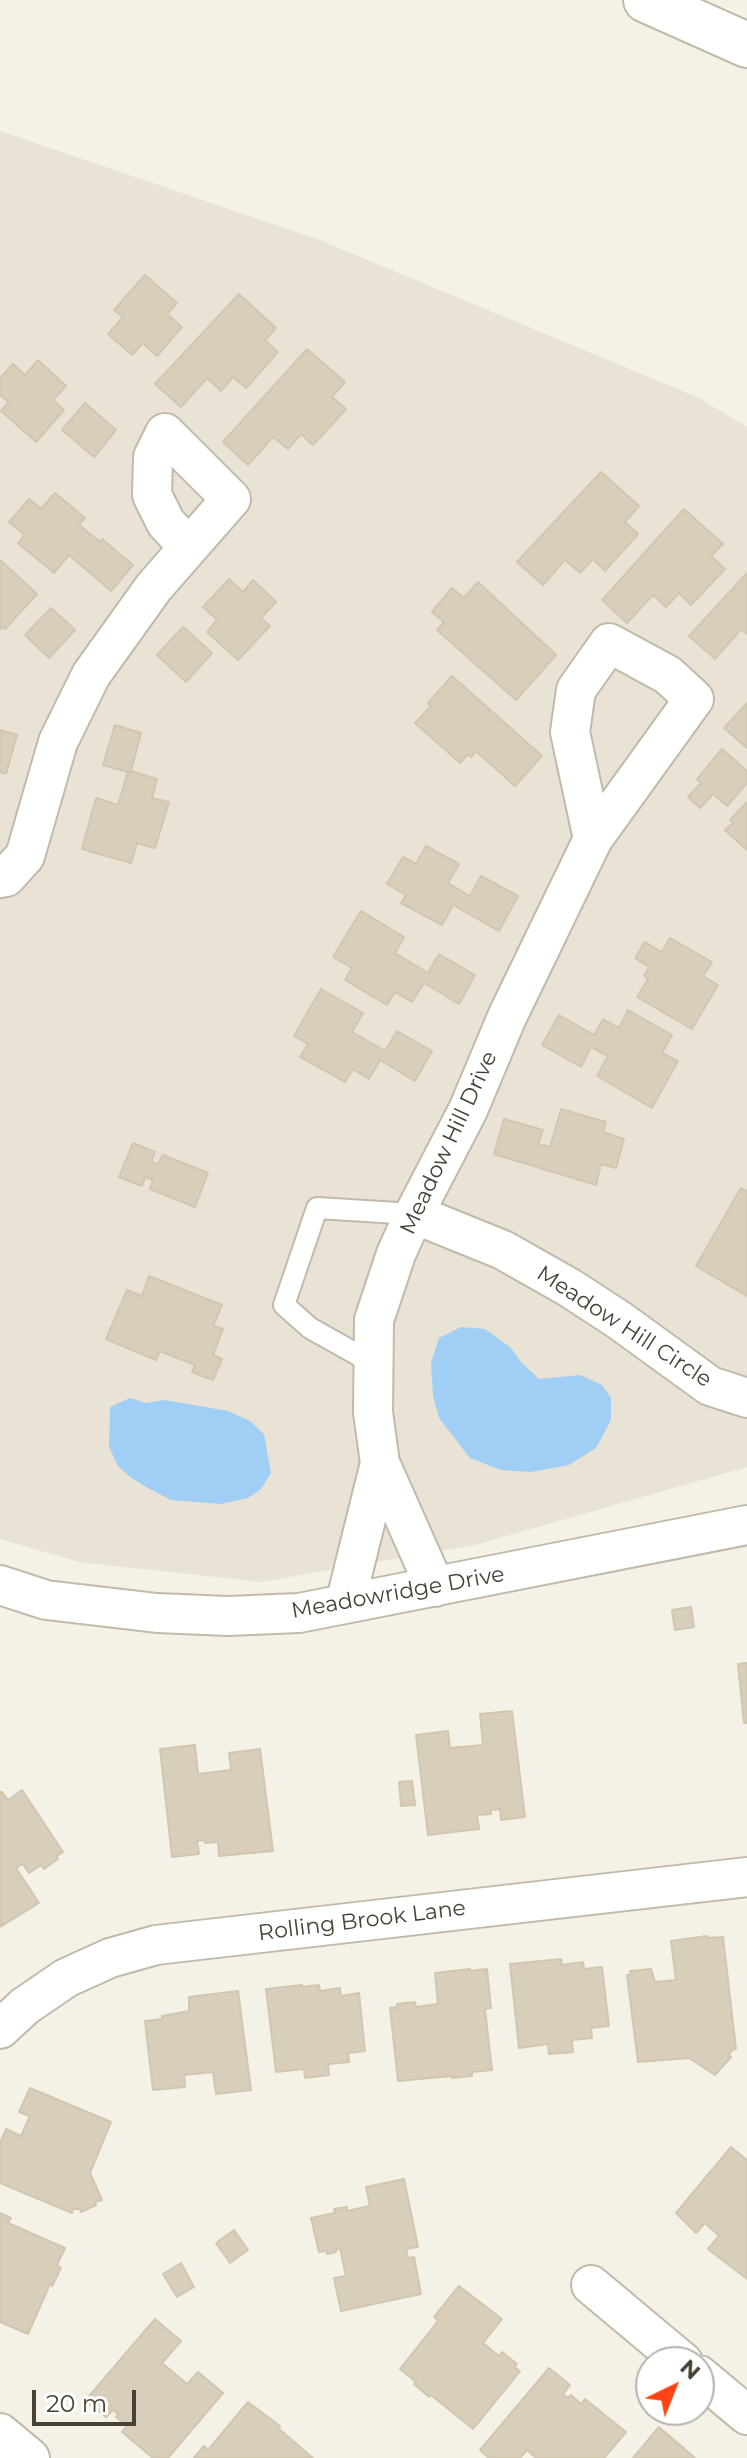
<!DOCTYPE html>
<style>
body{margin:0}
#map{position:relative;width:747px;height:2458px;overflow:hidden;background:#f4f1e7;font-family:Montserrat,sans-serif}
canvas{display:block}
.north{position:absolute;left:635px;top:2346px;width:80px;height:80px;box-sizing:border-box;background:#fff;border:2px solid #b6b3ae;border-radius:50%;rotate:43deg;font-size:22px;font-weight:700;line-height:32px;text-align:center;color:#484235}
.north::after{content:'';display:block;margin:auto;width:28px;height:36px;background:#ff4314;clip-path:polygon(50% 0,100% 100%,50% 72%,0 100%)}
.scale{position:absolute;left:32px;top:2390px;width:104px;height:36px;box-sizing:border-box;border:4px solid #484235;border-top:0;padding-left:10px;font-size:24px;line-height:28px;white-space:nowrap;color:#484235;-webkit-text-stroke:6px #fff;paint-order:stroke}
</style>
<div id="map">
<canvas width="747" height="2458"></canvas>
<div class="north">N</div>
<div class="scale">20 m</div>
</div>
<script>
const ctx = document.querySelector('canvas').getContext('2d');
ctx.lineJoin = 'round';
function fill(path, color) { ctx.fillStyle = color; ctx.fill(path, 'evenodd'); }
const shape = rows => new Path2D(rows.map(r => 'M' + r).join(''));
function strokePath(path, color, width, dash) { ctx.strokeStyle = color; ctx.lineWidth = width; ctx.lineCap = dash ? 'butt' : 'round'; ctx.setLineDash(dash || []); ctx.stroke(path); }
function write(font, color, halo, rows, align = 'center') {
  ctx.font = font + ' Montserrat,sans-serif'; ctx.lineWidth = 8; ctx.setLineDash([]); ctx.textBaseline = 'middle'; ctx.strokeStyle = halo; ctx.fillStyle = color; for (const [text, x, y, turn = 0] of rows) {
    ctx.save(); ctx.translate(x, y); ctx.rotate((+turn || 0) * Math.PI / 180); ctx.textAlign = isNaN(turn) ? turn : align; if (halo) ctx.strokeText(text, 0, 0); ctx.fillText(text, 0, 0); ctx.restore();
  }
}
fill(shape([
 [0,131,317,239,697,397,747,427,747,1467,475,1545,261,1582,79,1562,0,1539]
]), '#e9e3d5');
fill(shape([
 [461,1327,485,1329,510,1347,522,1363,539,1379,580,1375,602,1385,611,1398,611,1420,596,1448,569,1465,531,1472,501,1470,470,1458,439,1418,433,1396,431,1363,439,1338],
 [130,1398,146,1403,165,1400,228,1411,250,1421,264,1434,271,1473,261,1489,248,1498,221,1504,171,1500,146,1487,130,1477,118,1466,109,1447,110,1407]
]), '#a0cef4');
const building = shape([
 [145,275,177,303,167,314,182,327,157,356,143,343,132,355,108,334,123,317,114,310,145,275],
 [239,294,276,328,265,340,278,352,246,388,233,377,221,391,207,378,181,407,155,384,239,294],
 [307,349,345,382,332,397,346,409,313,445,301,434,288,449,273,437,248,465,223,442,307,349],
 [38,360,66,386,53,400,64,410,36,442,1,411,9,402,0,395,0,378,13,364,25,375,38,360],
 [85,403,116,430,94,457,62,430,85,403],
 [601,472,639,506,625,522,638,534,605,571,593,559,580,573,565,560,543,585,517,562,601,472],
 [55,493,85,518,79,525,100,542,102,539,133,565,111,591,69,555,54,573,18,543,25,535,9,522,29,499,41,509,55,493],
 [684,509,723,544,711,556,725,569,691,605,679,593,666,607,653,595,627,623,602,600,684,509],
 [0,560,37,594,5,629,2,627,0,630,0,560],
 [747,573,747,634,741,629,715,659,689,636,747,573],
 [229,579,243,592,253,580,276,602,261,618,270,626,238,660,207,632,217,620,203,607,229,579],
 [478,582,556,655,516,700,437,630,444,622,432,612,452,588,464,598,478,582],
 [51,608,75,630,49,658,25,635,51,608],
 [183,627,212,653,186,682,157,655,183,627],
 [452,676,542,756,515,786,476,751,471,757,468,754,460,763,415,723,431,706,428,703,452,676],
 [747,703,747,748,724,728,747,703],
 [115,725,141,733,131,771,127,775,128,772,103,765,115,725],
 [0,730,17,735,6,774,0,772,0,730],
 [722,749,747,771,747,783,727,806,713,794,700,808,688,797,701,783,697,779,722,749],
 [131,771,157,779,152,798,169,802,155,848,137,843,131,863,82,849,96,798,118,805,127,775,131,771],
 [747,802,747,850,725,830,733,823,730,820,747,802],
 [426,846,459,864,448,883,470,896,481,876,518,896,499,931,453,905,442,925,401,903,406,895,387,884,403,857,416,864,426,846],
 [361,911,404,937,395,953,428,973,439,954,475,975,459,1004,424,983,412,1002,395,992,387,1005,345,980,352,968,333,957,361,911],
 [670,938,712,962,703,976,718,985,692,1029,637,997,648,979,644,976,649,967,635,958,645,942,662,952,670,938],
 [321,989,363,1013,352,1032,385,1051,397,1031,432,1051,415,1081,380,1060,369,1079,353,1069,345,1082,300,1057,308,1044,294,1036,321,989],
 [628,1010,672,1035,662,1053,678,1061,652,1108,597,1076,608,1056,591,1047,581,1067,542,1045,559,1015,594,1035,603,1019,619,1028,628,1010],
 [561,1109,606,1122,603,1132,624,1139,616,1168,601,1164,596,1185,494,1154,504,1119,543,1130,538,1144,550,1147,561,1109],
 [133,1143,155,1152,151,1162,158,1164,163,1155,208,1173,195,1207,150,1189,153,1180,145,1177,142,1186,119,1177,133,1143],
 [741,1188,747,1191,747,1296,696,1266,741,1188],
 [149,1276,222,1305,213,1326,223,1329,213,1355,222,1359,213,1380,192,1372,195,1365,160,1351,156,1360,106,1339,127,1290,142,1296,149,1276],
 [691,1607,694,1627,675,1630,672,1610,691,1607],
 [747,1663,747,1723,744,1723,738,1664,747,1663],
 [512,1711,525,1817,501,1820,500,1809,491,1810,491,1814,477,1815,479,1829,428,1835,416,1735,448,1731,450,1748,483,1745,480,1714,512,1711],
 [195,1745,198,1774,231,1770,229,1753,260,1749,273,1851,219,1856,218,1842,205,1843,204,1840,197,1841,199,1854,172,1857,160,1749,195,1745],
 [412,1781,415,1805,401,1806,399,1782,412,1781],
 [22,1790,63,1852,57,1856,58,1859,44,1869,41,1865,29,1873,23,1864,16,1868,39,1903,0,1927,0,1792,2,1792,8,1800,22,1790],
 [707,1936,708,1938,723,1937,736,2049,732,2050,729,2055,731,2057,715,2075,689,2058,638,2062,627,1975,631,1975,630,1971,651,1969,655,1982,676,1980,671,1941,707,1936],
 [561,1959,562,1965,583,1962,584,1969,602,1967,609,2026,591,2028,592,2038,572,2040,573,2052,549,2054,548,2044,519,2048,510,1964,561,1959],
 [470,1969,470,1971,487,1969,491,2008,485,2009,492,2070,472,2072,472,2076,452,2078,452,2076,398,2081,390,2008,397,2007,397,2004,415,2002,416,2007,438,2004,435,1973,470,1969],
 [302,1985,302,1987,319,1985,320,1991,340,1988,341,1996,359,1993,365,2051,348,2053,349,2062,328,2064,329,2075,305,2078,304,2069,276,2072,266,1989,302,1985],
 [238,1991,251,2090,216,2094,213,2072,184,2075,185,2087,153,2090,145,2021,162,2019,162,2016,189,2011,189,1997,238,1991],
 [30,2088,111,2122,90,2173,102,2200,95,2202,96,2205,81,2212,80,2209,73,2209,72,2213,0,2183,0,2143,6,2129,21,2136,30,2116,19,2112,30,2088],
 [731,2147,747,2160,747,2279,708,2249,719,2236,705,2223,696,2233,676,2213,731,2147],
 [404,2179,418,2247,406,2249,408,2258,414,2257,421,2294,341,2311,334,2278,346,2276,340,2248,336,2249,336,2252,327,2254,327,2251,319,2252,311,2218,335,2213,334,2209,347,2207,347,2211,370,2206,366,2187,404,2179],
 [0,2213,11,2218,8,2223,65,2248,57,2265,61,2268,52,2286,50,2284,28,2334,0,2322,0,2213],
 [234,2230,248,2250,230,2263,216,2243,234,2230],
 [181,2263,194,2287,177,2297,163,2274,181,2263],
 [459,2286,502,2319,483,2343,499,2356,502,2352,517,2364,514,2367,520,2371,473,2429,431,2395,429,2397,414,2384,416,2382,400,2369,438,2321,434,2317,459,2286],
 [155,2319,181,2341,162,2363,187,2384,198,2372,223,2393,168,2458,153,2458,122,2432,127,2426,116,2417,118,2414,113,2410,106,2417,85,2401,155,2319],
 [549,2368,570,2385,563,2394,568,2398,571,2395,581,2404,585,2399,626,2432,604,2458,536,2458,527,2450,520,2458,489,2458,480,2450,549,2368],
 [248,2402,280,2426,279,2429,313,2458,194,2458,204,2446,208,2450,248,2402],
 [659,2427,695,2458,633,2458,659,2427]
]);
fill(building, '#d7cebc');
strokePath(building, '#d2c6af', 2);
const service = shape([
 [374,1364,310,1328,284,1305,317,1208,414,1214]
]);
const minor = shape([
 [0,878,6,877,25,856,58,742,91,675,154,587,231,499,165,433,153,457,152,495,166,523,189,547],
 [414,1214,503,1250,570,1288,619,1320,710,1386,747,1398],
 [0,1585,46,1600,157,1613,228,1616,299,1613,747,1525],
 [435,1587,380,1463,373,1412,374,1320,396,1254,414,1214,468,1110,507,1017,593,839,694,699,668,675,609,643,576,690,570,732,593,839],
 [345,1604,380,1463],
 [0,2029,25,2006,66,1978,110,1958,156,1945,747,1877],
 [591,2285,683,2362],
 [699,2375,747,2415],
 [0,2433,30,2458]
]);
const tertiary = shape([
 [646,0,747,45]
]);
strokePath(service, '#c1baa9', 24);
strokePath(minor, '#c1baa9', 42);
strokePath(tertiary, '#c1baa9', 48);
strokePath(service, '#fff', 20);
strokePath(minor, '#fff', 38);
strokePath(tertiary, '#fff', 44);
write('22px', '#484235', '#fff', [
 ["Meadow Hill Drive",449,1143,-65],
 ["Meadow Hill Circle",624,1327,33],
 ["Meadowridge Drive",398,1593,-10],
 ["Rolling Brook Lane",362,1921,-7]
]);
</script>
